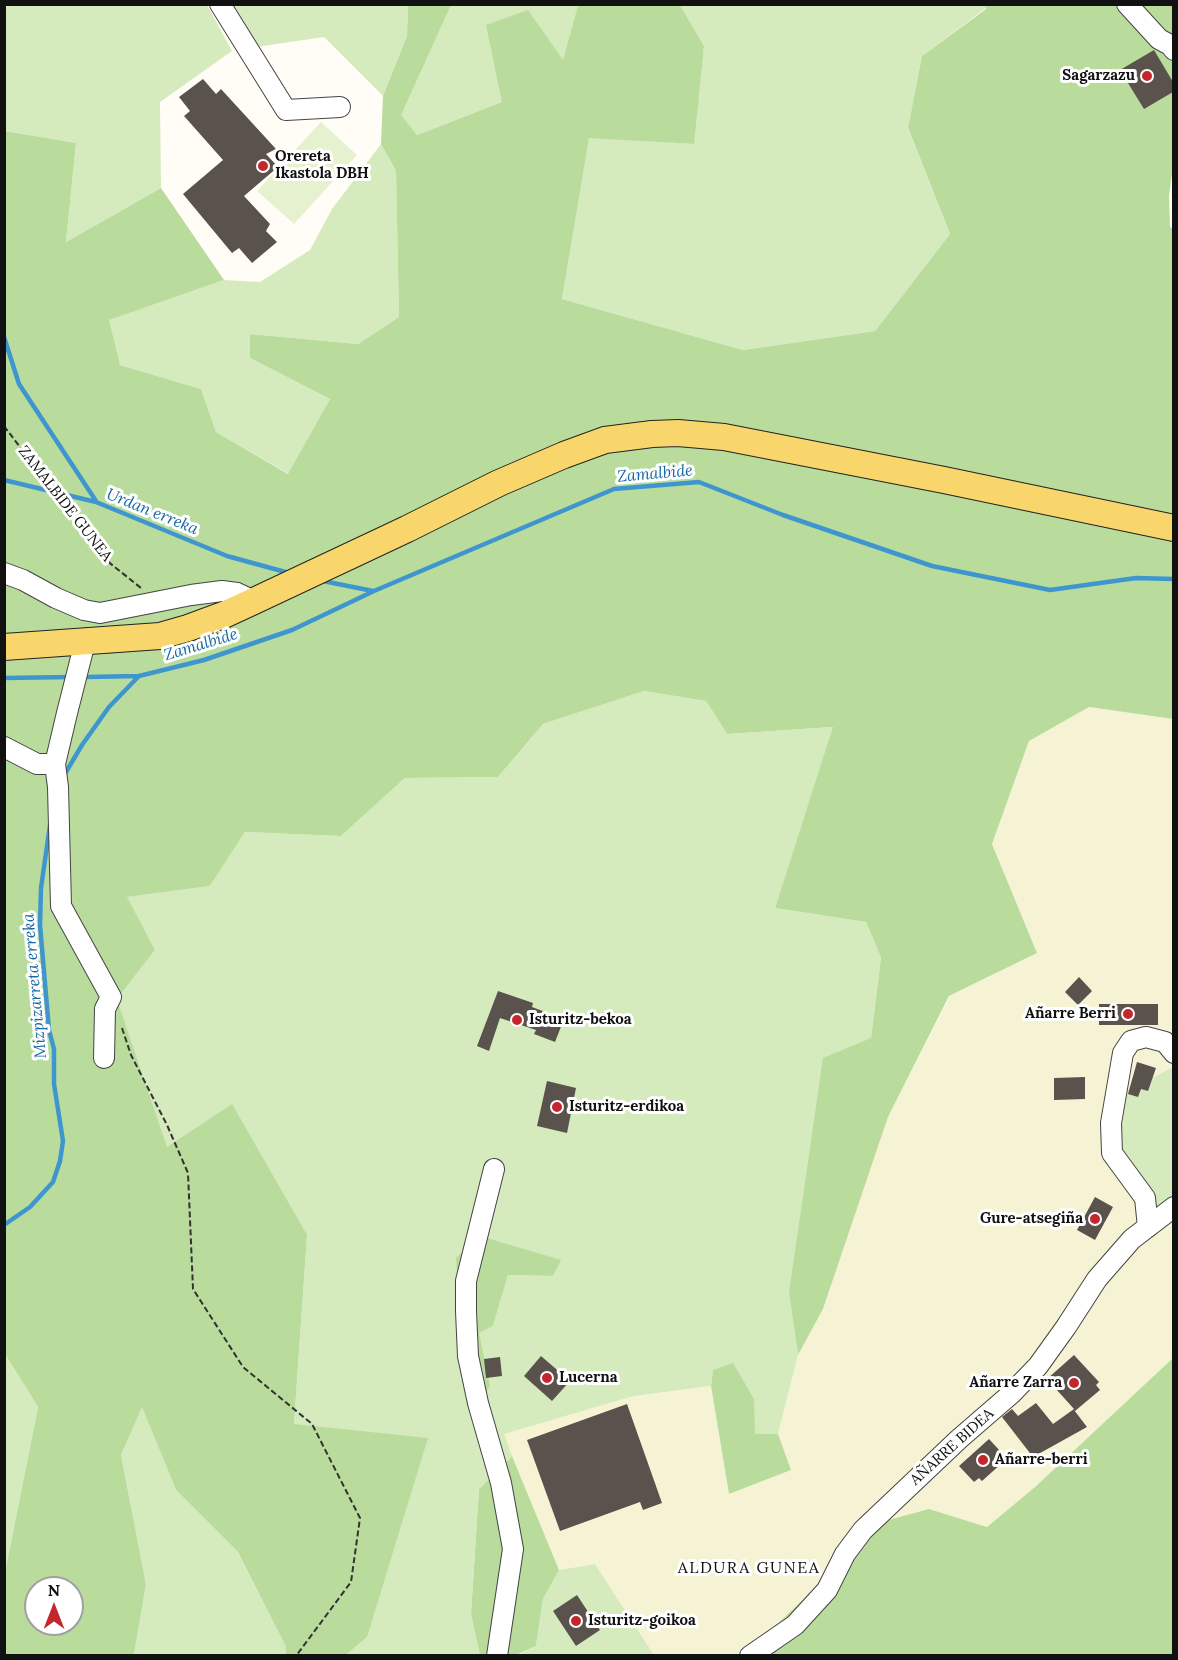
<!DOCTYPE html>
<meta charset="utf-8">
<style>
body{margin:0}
#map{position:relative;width:1178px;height:1660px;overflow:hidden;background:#fffdf5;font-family:Lora,serif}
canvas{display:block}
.frame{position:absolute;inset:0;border:6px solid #111;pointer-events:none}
.north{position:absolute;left:24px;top:1576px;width:60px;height:60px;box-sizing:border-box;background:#fff;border:2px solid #a0a0a0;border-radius:50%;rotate:0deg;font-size:16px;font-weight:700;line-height:24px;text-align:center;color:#111}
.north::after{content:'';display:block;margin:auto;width:21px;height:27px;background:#c4262e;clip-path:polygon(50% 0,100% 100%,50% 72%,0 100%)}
</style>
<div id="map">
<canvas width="1178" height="1660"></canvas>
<div class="frame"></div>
<div class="north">N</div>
</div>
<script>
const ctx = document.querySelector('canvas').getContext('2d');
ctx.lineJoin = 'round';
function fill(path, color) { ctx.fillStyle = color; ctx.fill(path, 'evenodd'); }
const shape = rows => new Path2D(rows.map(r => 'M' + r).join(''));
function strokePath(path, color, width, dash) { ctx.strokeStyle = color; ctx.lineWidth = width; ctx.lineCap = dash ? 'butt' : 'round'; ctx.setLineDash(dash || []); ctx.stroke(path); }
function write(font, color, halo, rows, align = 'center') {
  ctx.font = font + ' Lora,serif'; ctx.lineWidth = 6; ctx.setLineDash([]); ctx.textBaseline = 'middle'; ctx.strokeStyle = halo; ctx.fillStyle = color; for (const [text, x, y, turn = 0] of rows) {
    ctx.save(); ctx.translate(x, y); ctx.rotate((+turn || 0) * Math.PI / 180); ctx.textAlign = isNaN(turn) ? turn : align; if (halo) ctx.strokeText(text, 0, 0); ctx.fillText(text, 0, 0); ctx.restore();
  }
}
fill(shape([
 [1089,707,1173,719,1173,1067,1113,1098,1173,1209,1173,1358,1035,1487,987,1527,929,1509,744,1655,654,1655,595,1564,559,1570,503,1434,634,1396,711,1386,729,1494,791,1470,778,1434,798,1355,823,1309,888,1117,950,996,1037,953,992,844,1029,740]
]), '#f6f3d4');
fill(shape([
 [4,5,207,5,232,51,160,102,161,188,66,242,76,143,5,131],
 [233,5,408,5,407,36,383,96,324,37,256,47],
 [451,5,578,5,563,61,502,102,417,135,400,115],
 [680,5,985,5,986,8,922,56,908,129,950,234,875,331,743,350,562,299,589,137,693,144,704,46],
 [381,144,396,171,399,317,358,344,250,334,250,358,330,399,289,474,216,432,201,389,120,365,108,320,224,280,260,282,310,250,332,209],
 [644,691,706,701,727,734,834,727,775,908,866,922,881,956,871,1038,789,1293,798,1355,778,1434,754,1434,754,1399,713,1370,711,1386,634,1396,504,1434,512,1456,479,1489,471,1614,480,1655,346,1655,367,1637,294,1424,307,1235,167,1148,117,999,155,950,126,897,210,886,245,832,341,836,405,778,498,777,543,724],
 [480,1236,553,1276,508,1275,493,1326,479,1333],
 [1173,1067,1173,1209,1163,1217,1116,1155,1113,1098],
 [5,1354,38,1407,5,1572],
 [142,1406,176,1490,238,1552,286,1647,286,1655,134,1655,146,1584,121,1455],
 [595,1564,654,1655,516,1656,536,1646,543,1599,559,1570]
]), '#d5ebbd');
fill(shape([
 [408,5,451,5,401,115,417,135,502,102,486,25,528,10,563,60,578,5,680,5,704,46,694,144,589,138,562,299,743,350,875,331,950,234,908,128,922,56,986,9,985,5,1173,5,1174,159,1169,196,1170,227,1174,229,1173,719,1089,707,1029,741,992,844,1037,953,949,996,888,1117,823,1309,798,1355,789,1293,823,1058,871,1038,881,957,866,922,775,908,833,727,727,734,706,701,644,691,543,724,498,777,405,778,341,836,245,832,210,886,127,897,155,950,117,999,167,1147,232,1104,307,1235,294,1424,428,1438,367,1637,346,1655,286,1655,286,1647,238,1552,176,1490,142,1407,121,1455,146,1584,134,1655,5,1655,5,1572,38,1407,5,1354,5,131,76,143,66,242,161,188,224,280,109,320,120,365,201,389,216,432,288,474,330,399,250,358,250,334,358,344,399,317,396,171,381,144,383,96,407,36],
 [36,1588,72,1588,72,1624,36,1624],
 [480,1236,561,1260,553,1276,508,1275,493,1326,479,1333,490,1386,482,1398,462,1365,456,1258],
 [1173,1358,1173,1655,744,1656,885,1521,929,1509,987,1527,1035,1487],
 [733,1363,754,1399,755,1434,778,1434,791,1470,729,1494,711,1386,713,1370],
 [512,1456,559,1570,543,1599,536,1646,516,1655,480,1655,471,1614,479,1489]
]), '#b9dc9c');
fill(shape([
 [321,122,357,155,294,224,257,191]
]), '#e6f2cf');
strokePath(shape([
 [4,337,19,384,96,501],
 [4,480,96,502,227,556,289,573],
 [323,581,373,591],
 [86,677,139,676,204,660,292,630,374,591,614,489,699,482,783,515,932,566,1050,590,1136,578,1174,579],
 [4,678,71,677],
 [63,777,82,745,109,707,139,676],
 [4,1225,30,1207,53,1182,60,1161,63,1141,54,1084,54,1049,49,1030,40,925,41,888,50,825]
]), '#3f96cf', 4.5);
fill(shape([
 [1154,50,1173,82,1173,92,1144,109,1120,70],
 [203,79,216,94,221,89,276,149,266,154,278,167,244,196,270,224,266,231,277,242,252,263,239,248,232,253,183,194,223,160,184,116,190,111,179,97],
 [1079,977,1092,991,1078,1005,1065,992],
 [498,991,533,1003,532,1007,564,1019,555,1042,534,1034,536,1030,500,1018,489,1051,477,1046],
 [1099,1004,1158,1004,1158,1025,1099,1025],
 [1137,1062,1156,1068,1148,1091,1141,1089,1138,1097,1128,1094],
 [1085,1077,1085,1099,1054,1100,1054,1078],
 [547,1081,576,1088,567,1133,537,1126],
 [1095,1197,1113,1207,1095,1240,1077,1230],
 [1074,1355,1099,1382,1096,1385,1100,1390,1075,1411,1074,1410,1087,1427,1033,1457,1002,1417,1012,1409,1018,1416,1036,1403,1053,1424,1074,1409,1047,1379],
 [541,1356,570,1381,552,1401,524,1376],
 [500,1357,502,1376,486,1378,484,1359],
 [627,1404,662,1503,643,1510,640,1502,560,1531,527,1440],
 [989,1439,1001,1452,996,1457,1002,1463,982,1481,979,1478,974,1482,959,1466],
 [577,1595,600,1630,576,1646,553,1611]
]), '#5a524d');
const minor = shape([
 [220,4,286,110,340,107],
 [1127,4,1159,39,1170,45,1174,50],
 [4,573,23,580,56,598,84,610,100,613,191,595,222,591,237,593,254,601],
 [85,642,67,713,55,764,58,787,61,906,111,997,105,1009,104,1058],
 [4,747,37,764,55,764],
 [494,1169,466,1281,466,1311,468,1356,478,1403,501,1483,513,1549,497,1656],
 [1148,1227,1145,1198,1112,1153,1111,1123,1123,1053,1131,1041,1146,1037,1165,1042,1174,1053],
 [750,1656,795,1625,827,1590,845,1554,863,1530,959,1439,1011,1394,1038,1366,1066,1327,1097,1279,1132,1239,1174,1207]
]);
const major = shape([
 [4,647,160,636,188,628,226,614,254,601,407,529,499,483,564,455,605,440,652,434,678,433,724,437,944,480,1174,528]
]);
strokePath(minor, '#444', 22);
strokePath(major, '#222', 28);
strokePath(shape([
 [4,426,106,560,141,588],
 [122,1028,131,1055,167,1125,188,1173,193,1289,243,1367,312,1424,360,1518,351,1582,296,1656]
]), '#333', 2, [6, 3]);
strokePath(minor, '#fff', 20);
strokePath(major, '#f9d66b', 26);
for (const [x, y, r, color] of [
 [1147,76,6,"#c4262e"],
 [263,166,6,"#c4262e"],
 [1128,1014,6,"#c4262e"],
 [517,1020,6,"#c4262e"],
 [557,1107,6,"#c4262e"],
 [1095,1219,6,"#c4262e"],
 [547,1378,6,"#c4262e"],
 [1074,1383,6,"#c4262e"],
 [983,1460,6,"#c4262e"],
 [576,1621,6,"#c4262e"]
]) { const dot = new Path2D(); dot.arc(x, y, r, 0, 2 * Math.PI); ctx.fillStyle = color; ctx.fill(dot); strokePath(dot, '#fff', 2); }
write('bold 15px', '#111', '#fff', [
 ["Sagarzazu",1135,76,"right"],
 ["Orereta",275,157],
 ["Ikastola DBH",275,174],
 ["Añarre Berri",1116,1014,"right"],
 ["Isturitz-bekoa",529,1020],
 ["Isturitz-erdikoa",569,1107],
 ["Gure-atsegiña",1083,1219,"right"],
 ["Lucerna",559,1378],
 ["Añarre Zarra",1062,1383,"right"],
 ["Añarre-berri",995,1460],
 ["Isturitz-goikoa",588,1621]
], 'left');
write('15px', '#111', '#fff', [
 ["ZAMALBIDE GUNEA",65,504,52],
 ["AÑARRE BIDEA",952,1447,-42]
]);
write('italic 16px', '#1768a6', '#fff', [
 ["Zamalbide",655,474,-5],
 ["Urdan erreka",152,512,22],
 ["Zamalbide",201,645,-17],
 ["Mizpizarreta erreka",35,986,-95]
]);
ctx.letterSpacing = '1.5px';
write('16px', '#111', '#fff', [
 ["ALDURA GUNEA",749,1568]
]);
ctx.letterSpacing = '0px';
</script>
